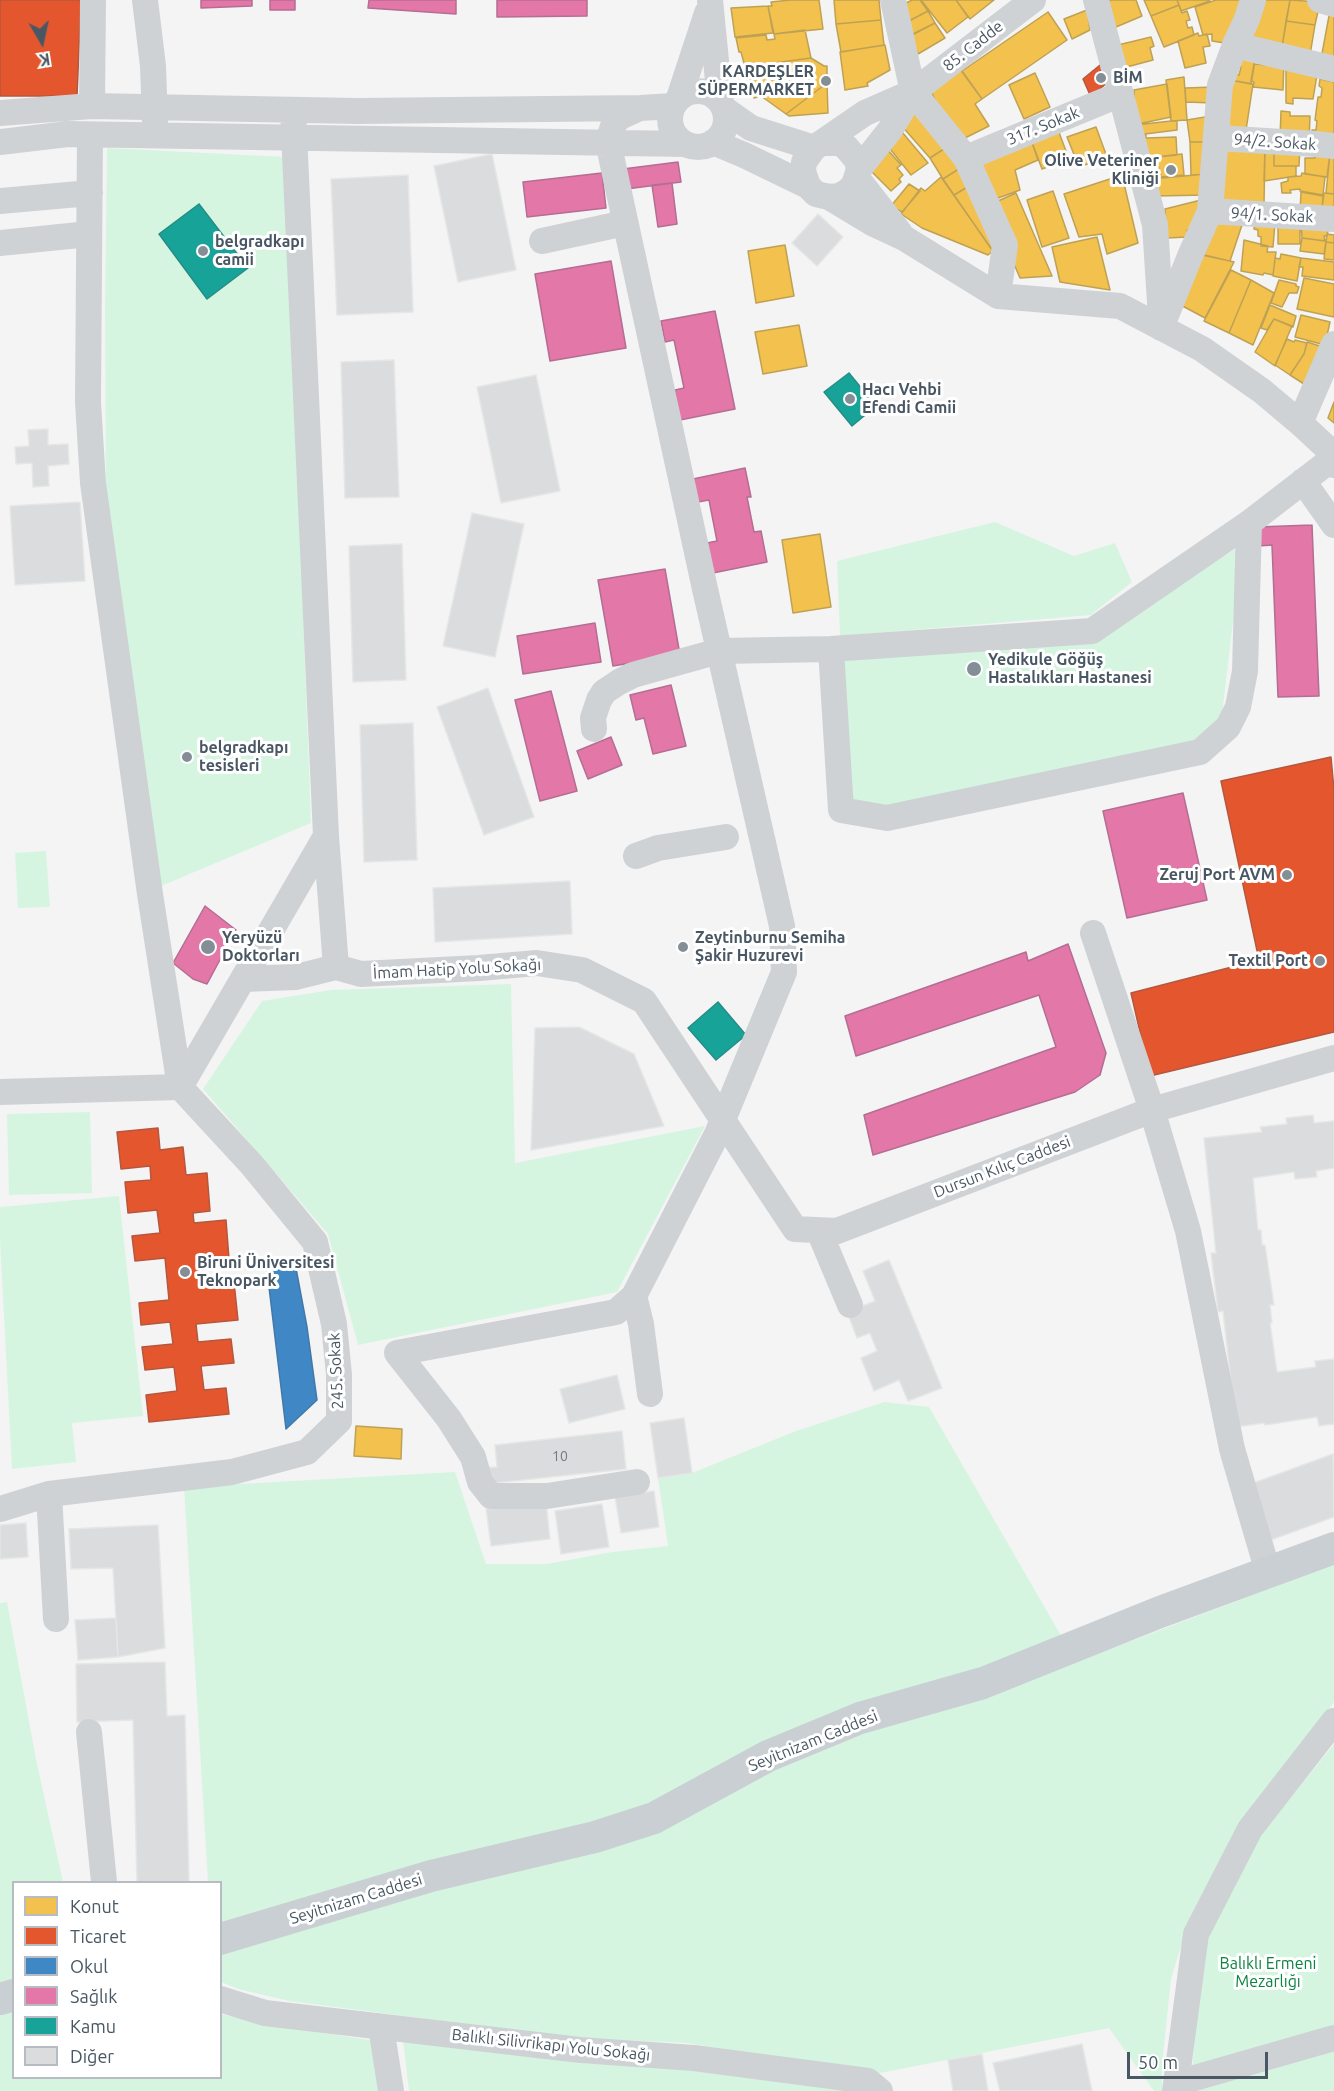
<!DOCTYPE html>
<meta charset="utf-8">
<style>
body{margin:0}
#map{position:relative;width:1334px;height:2091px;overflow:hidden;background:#f4f4f4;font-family:Ubuntu,sans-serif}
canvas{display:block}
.legend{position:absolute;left:12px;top:1881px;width:210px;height:198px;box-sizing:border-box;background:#fff;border:2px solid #b6bcc1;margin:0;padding:8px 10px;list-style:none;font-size:18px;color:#485763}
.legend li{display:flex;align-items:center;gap:12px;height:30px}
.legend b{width:30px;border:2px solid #b6bcc1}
.north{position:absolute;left:12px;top:12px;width:60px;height:60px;-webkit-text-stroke:4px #fff;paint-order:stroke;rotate:171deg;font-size:16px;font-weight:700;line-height:24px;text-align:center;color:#485763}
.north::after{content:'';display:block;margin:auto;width:21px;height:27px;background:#485763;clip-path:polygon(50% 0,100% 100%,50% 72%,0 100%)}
.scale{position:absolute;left:1127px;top:2052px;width:141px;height:27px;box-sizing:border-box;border:3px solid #485763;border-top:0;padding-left:8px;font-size:18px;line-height:21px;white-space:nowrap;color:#485763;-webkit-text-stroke:4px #fff;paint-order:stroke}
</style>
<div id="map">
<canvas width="1334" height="2091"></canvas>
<ul class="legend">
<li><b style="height:16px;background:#f2c14e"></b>Konut</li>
<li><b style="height:16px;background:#e4572e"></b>Ticaret</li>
<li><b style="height:16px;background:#3f88c5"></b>Okul</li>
<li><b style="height:16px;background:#e377a8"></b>Sağlık</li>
<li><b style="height:16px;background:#17a398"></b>Kamu</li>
<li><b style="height:16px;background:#dbdcde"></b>Diğer</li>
</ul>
<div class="north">K</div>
<div class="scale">50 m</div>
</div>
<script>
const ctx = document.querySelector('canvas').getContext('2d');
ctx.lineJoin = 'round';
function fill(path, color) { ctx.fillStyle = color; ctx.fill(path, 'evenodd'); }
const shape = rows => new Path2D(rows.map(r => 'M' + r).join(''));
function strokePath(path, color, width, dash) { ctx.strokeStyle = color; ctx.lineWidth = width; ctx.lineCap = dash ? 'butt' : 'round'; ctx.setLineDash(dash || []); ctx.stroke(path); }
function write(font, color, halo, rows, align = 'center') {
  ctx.font = font + ' Ubuntu,sans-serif'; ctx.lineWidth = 6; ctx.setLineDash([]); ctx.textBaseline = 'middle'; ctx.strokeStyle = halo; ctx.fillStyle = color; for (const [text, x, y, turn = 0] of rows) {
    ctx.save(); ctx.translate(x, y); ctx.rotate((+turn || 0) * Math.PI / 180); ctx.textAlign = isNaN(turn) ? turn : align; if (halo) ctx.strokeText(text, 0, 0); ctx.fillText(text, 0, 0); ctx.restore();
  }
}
fill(shape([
 [107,148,286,157,311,823,161,886,106,499,105,306],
 [995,522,1074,556,1115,543,1132,582,1091,615,840,636,837,561],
 [1242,545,1222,715,1199,742,887,807,850,800,842,661,1089,641],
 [46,851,50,907,18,908,15,853],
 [511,984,515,1163,705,1126,617,1292,358,1345,328,1234,203,1089,262,1001,331,990],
 [90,1112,92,1193,9,1195,7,1114],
 [119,1196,143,1416,72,1423,76,1462,12,1469,0,1240,0,1207],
 [884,1402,929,1407,1063,1639,660,1804,221,1929,220,1882,208,1882,184,1487,455,1472,486,1564,547,1564,612,1552,668,1546,658,1478,692,1473,796,1431],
 [1334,1564,1334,1702,1238,1830,1187,1927,1171,1979,1162,2066,1162,2091,1154,2091,1109,2028,875,2074,687,2043,575,2038,289,2001,238,1989,221,1982,221,1950,782,1764,879,1728,1034,1678],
 [7,1602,36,1759,63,1882,14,1882,13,1980,0,1984,0,1603],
 [1334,1744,1334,2026,1192,2070,1205,1934,1259,1837],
 [13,2011,14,2078,220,2078,221,2014,270,2025,370,2040,378,2091,0,2091,0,2015],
 [403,2040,577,2063,686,2069,857,2091,409,2091],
 [1334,2043,1334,2091,1192,2091]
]), '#d6f5e1');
const homes = shape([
 [790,0,819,0,823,29,774,34,768,6,772,6,771,2,790,0],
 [834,0,879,0,881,20,836,24,834,0],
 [912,0,920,0,928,11,907,22,902,5,912,0],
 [921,0,956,0,968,17,947,33,921,0],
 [956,0,994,0,970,19,956,0],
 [1111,0,1136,0,1142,16,1116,27,1100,4,1111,0],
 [1144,0,1177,0,1179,5,1151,16,1144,0],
 [1177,0,1209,0,1210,1,1181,11,1177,0],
 [1216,0,1242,0,1231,44,1212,41,1212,34,1203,35,1195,7,1216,0],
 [1261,0,1290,0,1282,47,1248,39,1261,0],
 [1290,0,1320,2,1315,25,1286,21,1290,0],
 [1179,5,1182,13,1187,11,1190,20,1186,21,1188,28,1192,27,1194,35,1164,47,1151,16,1179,5],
 [1331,5,1334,6,1334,63,1321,59,1331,5],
 [768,6,773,33,735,37,731,8,768,6],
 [1087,10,1090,30,1072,39,1064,19,1087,10],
 [928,11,935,23,909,36,903,24,928,11],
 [1048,12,1067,40,982,99,962,71,1048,12],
 [881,20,884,45,841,52,836,24,881,20],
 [1286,21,1315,25,1310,55,1282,47,1286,21],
 [935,23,945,38,918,54,910,36,935,23],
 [805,30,811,58,745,67,741,52,739,52,736,38,766,35,767,40,775,39,774,34,805,30],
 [1198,33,1199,36,1207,34,1210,46,1203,47,1206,63,1185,68,1178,41,1198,33],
 [1151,37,1154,46,1150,48,1153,60,1123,68,1118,45,1151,37],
 [885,45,890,70,867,83,868,86,845,90,840,52,885,45],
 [1239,53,1256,55,1251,84,1230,80,1232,74,1239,75,1241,67,1234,66,1239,53],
 [811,58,824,66,827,66,827,83,786,114,761,96,754,98,748,73,746,74,745,67,811,58],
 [1284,61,1283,90,1253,87,1254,82,1251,81,1254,64,1266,65,1284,61],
 [1286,63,1317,75,1313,99,1293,98,1293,104,1286,103,1286,63],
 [960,69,982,99,975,104,989,126,955,143,930,89,960,69],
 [1035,73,1050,107,1024,119,1009,85,1035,73],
 [1184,77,1187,120,1171,121,1166,80,1184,77],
 [1320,79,1334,82,1334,142,1312,138,1312,130,1316,130,1317,121,1315,120,1318,97,1321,97,1322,88,1319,86,1320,79],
 [1230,80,1253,84,1245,137,1223,135,1230,80],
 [827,83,828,113,789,116,786,114,827,83],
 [1167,84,1171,117,1138,124,1134,106,1134,90,1167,84],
 [1214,87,1213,103,1186,102,1185,88,1214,87],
 [915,106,951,144,930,158,900,124,915,106],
 [1281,111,1290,112,1290,116,1310,116,1309,142,1280,138,1281,111],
 [1211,116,1211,142,1190,142,1187,120,1211,116],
 [1171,121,1177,121,1177,130,1137,135,1135,125,1171,121],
 [1057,127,1069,159,1042,169,1030,137,1057,127],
 [1096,127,1107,157,1079,167,1067,137,1096,127],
 [902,132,928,163,911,175,887,145,902,132],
 [1137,135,1146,135,1146,138,1176,137,1177,155,1147,158,1137,135],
 [1030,137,1038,160,1015,170,1020,190,990,201,974,160,1030,137],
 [1190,142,1213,142,1210,174,1191,175,1190,142],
 [950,145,965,165,943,179,930,158,950,145],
 [1265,146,1274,146,1274,166,1296,166,1296,176,1264,181,1265,146],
 [1274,146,1300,147,1299,166,1274,166,1274,146],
 [1226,147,1265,150,1264,204,1218,204,1226,147],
 [1316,148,1330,153,1327,177,1305,174,1305,158,1315,158,1316,148],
 [887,149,901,165,897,168,903,175,899,179,901,182,891,191,867,167,887,149],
 [1330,153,1334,153,1334,194,1326,193,1330,153],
 [1182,154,1184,175,1161,177,1156,157,1182,154],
 [965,165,974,183,954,195,943,179,965,165],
 [1302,173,1325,177,1323,195,1300,191,1300,189,1290,190,1291,193,1282,193,1281,183,1288,181,1288,177,1301,176,1302,173],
 [1206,174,1206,195,1156,196,1151,179,1206,174],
 [1122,175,1138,243,1107,254,1102,234,1079,237,1064,194,1122,175],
 [941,177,993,251,988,255,922,228,901,214,921,188,925,191,941,177],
 [974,183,1000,243,992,250,954,195,974,183],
 [909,184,920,191,902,212,891,206,909,184],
 [1053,191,1069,238,1042,247,1027,200,1053,191],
 [1301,192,1323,196,1322,213,1300,212,1301,192],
 [1016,193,1052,276,1020,278,989,205,1016,193],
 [1324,193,1334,194,1334,216,1321,216,1324,193],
 [1205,199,1198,229,1187,230,1188,237,1167,238,1165,209,1205,199],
 [1214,220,1242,225,1230,261,1202,255,1214,220],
 [1300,222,1300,244,1278,244,1278,223,1300,222],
 [1301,222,1329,225,1327,236,1324,236,1325,241,1302,238,1301,222],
 [1255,223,1275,223,1273,247,1261,246,1261,237,1258,236,1258,230,1254,229,1255,223],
 [1327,234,1334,235,1334,243,1326,242,1327,234],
 [1097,237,1110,290,1060,282,1052,247,1097,237],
 [1302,238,1326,241,1324,254,1300,251,1302,238],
 [1244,240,1268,246,1267,252,1276,252,1273,275,1264,273,1263,275,1241,271,1244,240],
 [1326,242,1334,243,1334,260,1324,259,1326,242],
 [785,245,794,296,756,303,748,251,785,245],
 [1200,254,1234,262,1205,318,1177,303,1200,254],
 [1281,254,1301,258,1297,281,1273,276,1275,258,1280,259,1281,254],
 [1301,258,1334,262,1334,280,1302,276,1303,267,1299,267,1301,258],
 [1231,270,1251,280,1229,333,1204,321,1231,270],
 [1304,278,1334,284,1334,317,1297,309,1304,278],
 [1251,280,1274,293,1253,345,1229,333,1251,280],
 [1279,280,1296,284,1296,286,1299,287,1297,293,1289,293,1282,307,1271,303,1279,280],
 [1270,305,1296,316,1293,327,1274,319,1267,330,1261,328,1270,305],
 [1301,315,1330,322,1325,345,1295,337,1301,315],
 [1274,319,1292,326,1275,366,1255,352,1274,319],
 [799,325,807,366,763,374,755,332,799,325],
 [1287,339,1294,342,1295,340,1307,343,1304,354,1290,375,1275,365,1287,339],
 [1307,342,1323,347,1304,384,1290,375,1304,354,1307,342],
 [1334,402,1334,423,1328,418,1334,402],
 [820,534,831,607,793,613,782,540,820,534],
 [356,1426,402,1429,401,1459,354,1456,356,1426]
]);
fill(homes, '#f2c14e');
strokePath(homes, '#bfa154', 1.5);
const shops = shape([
 [0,0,81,0,77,96,0,96,0,0],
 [1100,65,1110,80,1091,97,1083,79,1100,65],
 [1331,757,1334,790,1334,1032,1150,1076,1131,993,1259,960,1221,781,1331,757],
 [158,1128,160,1150,183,1147,186,1175,207,1173,210,1211,193,1213,194,1223,226,1220,229,1259,202,1262,204,1286,234,1282,238,1320,196,1324,198,1342,231,1339,234,1363,201,1366,204,1390,226,1388,229,1414,149,1422,146,1395,177,1391,174,1367,145,1370,142,1347,173,1344,170,1322,141,1325,139,1303,169,1300,165,1258,135,1261,132,1236,160,1233,157,1210,128,1213,125,1182,151,1180,150,1166,121,1169,117,1132,158,1128]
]);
fill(shops, '#e4572e');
strokePath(shops, '#b5573e', 1.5);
const schools = shape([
 [266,1262,295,1263,307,1327,317,1400,286,1429,266,1262]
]);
fill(schools, '#3f88c5');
strokePath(schools, '#4279a8', 1.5);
const health = shape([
 [201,0,252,0,252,6,201,8,201,0],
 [270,0,295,0,295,10,270,10,270,0],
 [369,0,456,0,456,14,368,8,369,0],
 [497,0,587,0,587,16,497,17,497,0],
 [678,162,681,182,626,189,623,169,678,162],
 [602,173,606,208,527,217,523,182,602,173],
 [672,183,677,224,658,227,652,185,672,183],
 [611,261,626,348,550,361,535,274,611,261],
 [715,311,735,409,680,420,675,390,684,388,674,340,665,342,661,321,715,311],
 [745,468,751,497,747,497,754,532,761,531,767,562,713,573,707,543,717,541,709,500,698,502,693,479,745,468],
 [1312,525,1319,696,1278,697,1272,545,1258,546,1257,527,1312,525],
 [665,569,680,655,613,666,598,580,665,569],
 [595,623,601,662,523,674,517,636,595,623],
 [671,685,686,746,653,754,644,718,636,720,630,695,671,685],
 [551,691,577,791,540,801,515,700,551,691],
 [611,737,622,765,588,779,577,751,611,737],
 [1183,793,1207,900,1127,918,1103,811,1183,793],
 [205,906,236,930,207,984,193,979,173,963,205,906],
 [1068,944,1106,1053,1100,1075,1075,1092,873,1155,864,1115,1056,1047,1039,995,856,1056,845,1016,1026,952,1028,961,1068,944]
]);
fill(health, '#e377a8');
strokePath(health, '#b46d93', 1.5);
const public = shape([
 [199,204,248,268,207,299,159,234,199,204],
 [849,373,876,406,852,426,824,392,849,373],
 [718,1002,746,1035,716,1060,688,1028,718,1002]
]);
fill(public, '#17a398');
strokePath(public, '#268c88', 1.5);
const building = shape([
 [492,154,516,270,458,282,434,166,492,154],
 [408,175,413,312,337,315,331,179,408,175],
 [818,214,843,237,817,266,792,243,818,214],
 [394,360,399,497,345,498,341,362,394,360],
 [536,375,560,491,501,503,477,387,536,375],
 [48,429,48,445,68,444,69,464,48,466,49,486,33,487,32,463,16,464,15,447,29,446,28,430,48,429],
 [80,502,85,581,15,585,10,506,80,502],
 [472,513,524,524,495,657,443,646,472,513],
 [402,544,406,680,353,682,349,546,402,544],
 [488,688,534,817,484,835,437,707,488,688],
 [413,723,417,860,364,862,360,725,413,723],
 [570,881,572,934,435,942,433,888,570,881],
 [579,1027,634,1054,664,1126,531,1150,535,1028,579,1027],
 [1313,1115,1314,1123,1334,1121,1334,1168,1316,1171,1317,1177,1295,1179,1294,1172,1253,1178,1258,1230,1261,1230,1262,1245,1265,1245,1274,1305,1270,1305,1272,1323,1270,1323,1277,1372,1316,1367,1315,1361,1334,1359,1334,1424,1319,1426,1317,1417,1265,1425,1264,1423,1236,1427,1223,1311,1218,1312,1211,1253,1216,1253,1204,1138,1262,1132,1260,1127,1287,1124,1286,1118,1313,1115],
 [889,1260,942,1388,908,1401,899,1380,874,1391,861,1358,877,1351,870,1333,857,1338,847,1312,875,1301,863,1271,889,1260],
 [617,1375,625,1409,569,1423,560,1389,617,1375],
 [684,1418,692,1473,658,1478,650,1423,684,1418],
 [622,1431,626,1469,485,1484,484,1468,497,1467,495,1445,622,1431],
 [1333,1454,1334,1517,1268,1541,1248,1485,1333,1454],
 [654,1491,659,1527,621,1533,615,1497,654,1491],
 [546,1502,550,1539,491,1546,486,1509,546,1502],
 [602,1504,609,1547,561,1554,555,1511,602,1504],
 [26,1523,28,1557,0,1559,0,1525,26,1523],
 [158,1525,165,1648,118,1657,113,1568,71,1569,69,1529,158,1525],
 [116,1618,118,1657,78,1660,75,1620,116,1618],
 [165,1662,167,1716,185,1715,189,1882,137,1882,133,1720,77,1722,76,1664,165,1662],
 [1082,2044,1092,2091,1000,2091,993,2063,1082,2044],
 [982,2054,988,2091,953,2091,948,2060,982,2054]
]);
fill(building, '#dbdcde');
strokePath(building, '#e5e6e6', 1.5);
strokePath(shape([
 [145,0,153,66,155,123],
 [710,0,720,101],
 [893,0,913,92,966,158,1005,245,998,296],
 [1096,0,1155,225,1161,318],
 [1320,0,1334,4],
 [1235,45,1334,69],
 '670 119a28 28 0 1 1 56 0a28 28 0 1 1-56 0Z',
 [679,98,707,13],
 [92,106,93,0],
 [724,109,751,128,814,148],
 [293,110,326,836,336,967],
 [0,113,92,106,357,111,640,108,673,106],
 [90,135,88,402,93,483,150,894,180,1087],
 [1217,138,1316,144,1334,146],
 [0,142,68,134,686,144],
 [713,142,744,155,808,186],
 [821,143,839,143,846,147,857,160,859,169,854,185,847,192,839,196,829,197,816,194,808,186,803,171,804,162,814,148,865,113,913,92,1033,0],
 [966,158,1121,94],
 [859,169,890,130,913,92],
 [857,178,900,233],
 [829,197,874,224,904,238,998,296,1120,306,1202,349,1262,391,1300,423,1327,448,1334,465],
 [0,201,90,193],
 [1210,211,1334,219],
 [542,241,625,223],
 [0,243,89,234],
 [1161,328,1190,256,1210,211,1220,85,1235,45,1247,19,1253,0],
 [1300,423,1334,344],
 [1303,481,1334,525],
 [831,649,841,810,887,818,1200,752,1228,727,1238,707,1245,671,1249,523],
 [594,729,593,718,599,700,604,692,619,682,633,675,719,651,831,649,1092,631,1249,523,1332,459],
 [636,856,658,848,726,837],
 [1093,933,1152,1110,1188,1231,1232,1449,1268,1572],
 [243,979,296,977,336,967,361,974,479,968,537,963,582,970,644,1001,795,1229,837,1231,1152,1110,1334,1058],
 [180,1087,326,836],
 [0,1092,180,1087],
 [819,1231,850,1305],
 [634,1296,641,1324,650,1394],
 [637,1482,547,1496,491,1496,480,1482,473,1457,449,1419,397,1353,616,1312,634,1296,717,1134,784,972,782,926,705,589,608,142,614,123,620,117,640,108],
 [49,1494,56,1619],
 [0,1509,49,1494,232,1472,307,1452,339,1421,339,1375,334,1324,315,1242,252,1165,180,1087],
 [89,1732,104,1882],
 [220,1999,265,2013,580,2050,694,2058,868,2081,880,2091],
 [381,2027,391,2091],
 [1177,2083,1334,2038],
 [1175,2091,1196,1934,1250,1829,1334,1721]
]), '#cfd2d5', 26);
strokePath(shape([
 [220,1939,431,1876,595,1837,654,1818,768,1756,860,1718,983,1683,1160,1612,1334,1548],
 [0,1999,14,1995]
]), '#cacfd3', 32);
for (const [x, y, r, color] of [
 [1101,78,6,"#848e96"],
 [826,81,6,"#848e96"],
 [1171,170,6,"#848e96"],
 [203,251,6,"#848e96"],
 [850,399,6,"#848e96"],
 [974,669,8,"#848e96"],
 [187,757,6,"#848e96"],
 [1287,875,6,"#848e96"],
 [208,947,8,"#848e96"],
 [683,947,6,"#848e96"],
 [1320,961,6,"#848e96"],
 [185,1272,6,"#848e96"]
]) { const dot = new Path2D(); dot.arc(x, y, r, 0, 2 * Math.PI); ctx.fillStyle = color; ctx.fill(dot); strokePath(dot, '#fff', 2); }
write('14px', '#6e7a83', null, [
 ["10",560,1456]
]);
write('16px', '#485763', '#fff', [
 ["85. Cadde",973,46,-38],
 ["317. Sokak",1043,126,-22],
 ["94/2. Sokak",1275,142,4],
 ["94/1. Sokak",1272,215,3],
 ["İmam Hatip Yolu Sokağı",457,969,-3],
 ["Dursun Kılıç Caddesi",1002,1167,-21],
 ["245. Sokak",336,1371,-93],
 ["Seyitnizam Caddesi",813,1741,-22],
 ["Seyitnizam Caddesi",356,1899,-17],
 ["Balıklı Silivrikapı Yolu Sokağı",551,2045,6]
]);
write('bold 16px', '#485763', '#fff', [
 ["KARDEŞLER",814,72,"right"],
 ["SÜPERMARKET",814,90,"right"],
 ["BİM",1113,78],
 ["Olive Veteriner",1159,161,"right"],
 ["Kliniği",1159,179,"right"],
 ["belgradkapı",215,242],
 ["camii",215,260],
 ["Hacı Vehbi",862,390],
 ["Efendi Camii",862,408],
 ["Yedikule Göğüş",988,660],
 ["Hastalıkları Hastanesi",988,678],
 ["belgradkapı",199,748],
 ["tesisleri",199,766],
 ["Zeruj Port AVM",1275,875,"right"],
 ["Yeryüzü",222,938],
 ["Doktorları",222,956],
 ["Zeytinburnu Semiha",695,938],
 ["Şakir Huzurevi",695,956],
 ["Textil Port",1308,961,"right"],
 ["Biruni Üniversitesi",197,1263],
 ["Teknopark",197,1281]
], 'left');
write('16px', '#0c8342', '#fff', [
 ["Balıklı Ermeni",1268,1964],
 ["Mezarlığı",1268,1982]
]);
</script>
